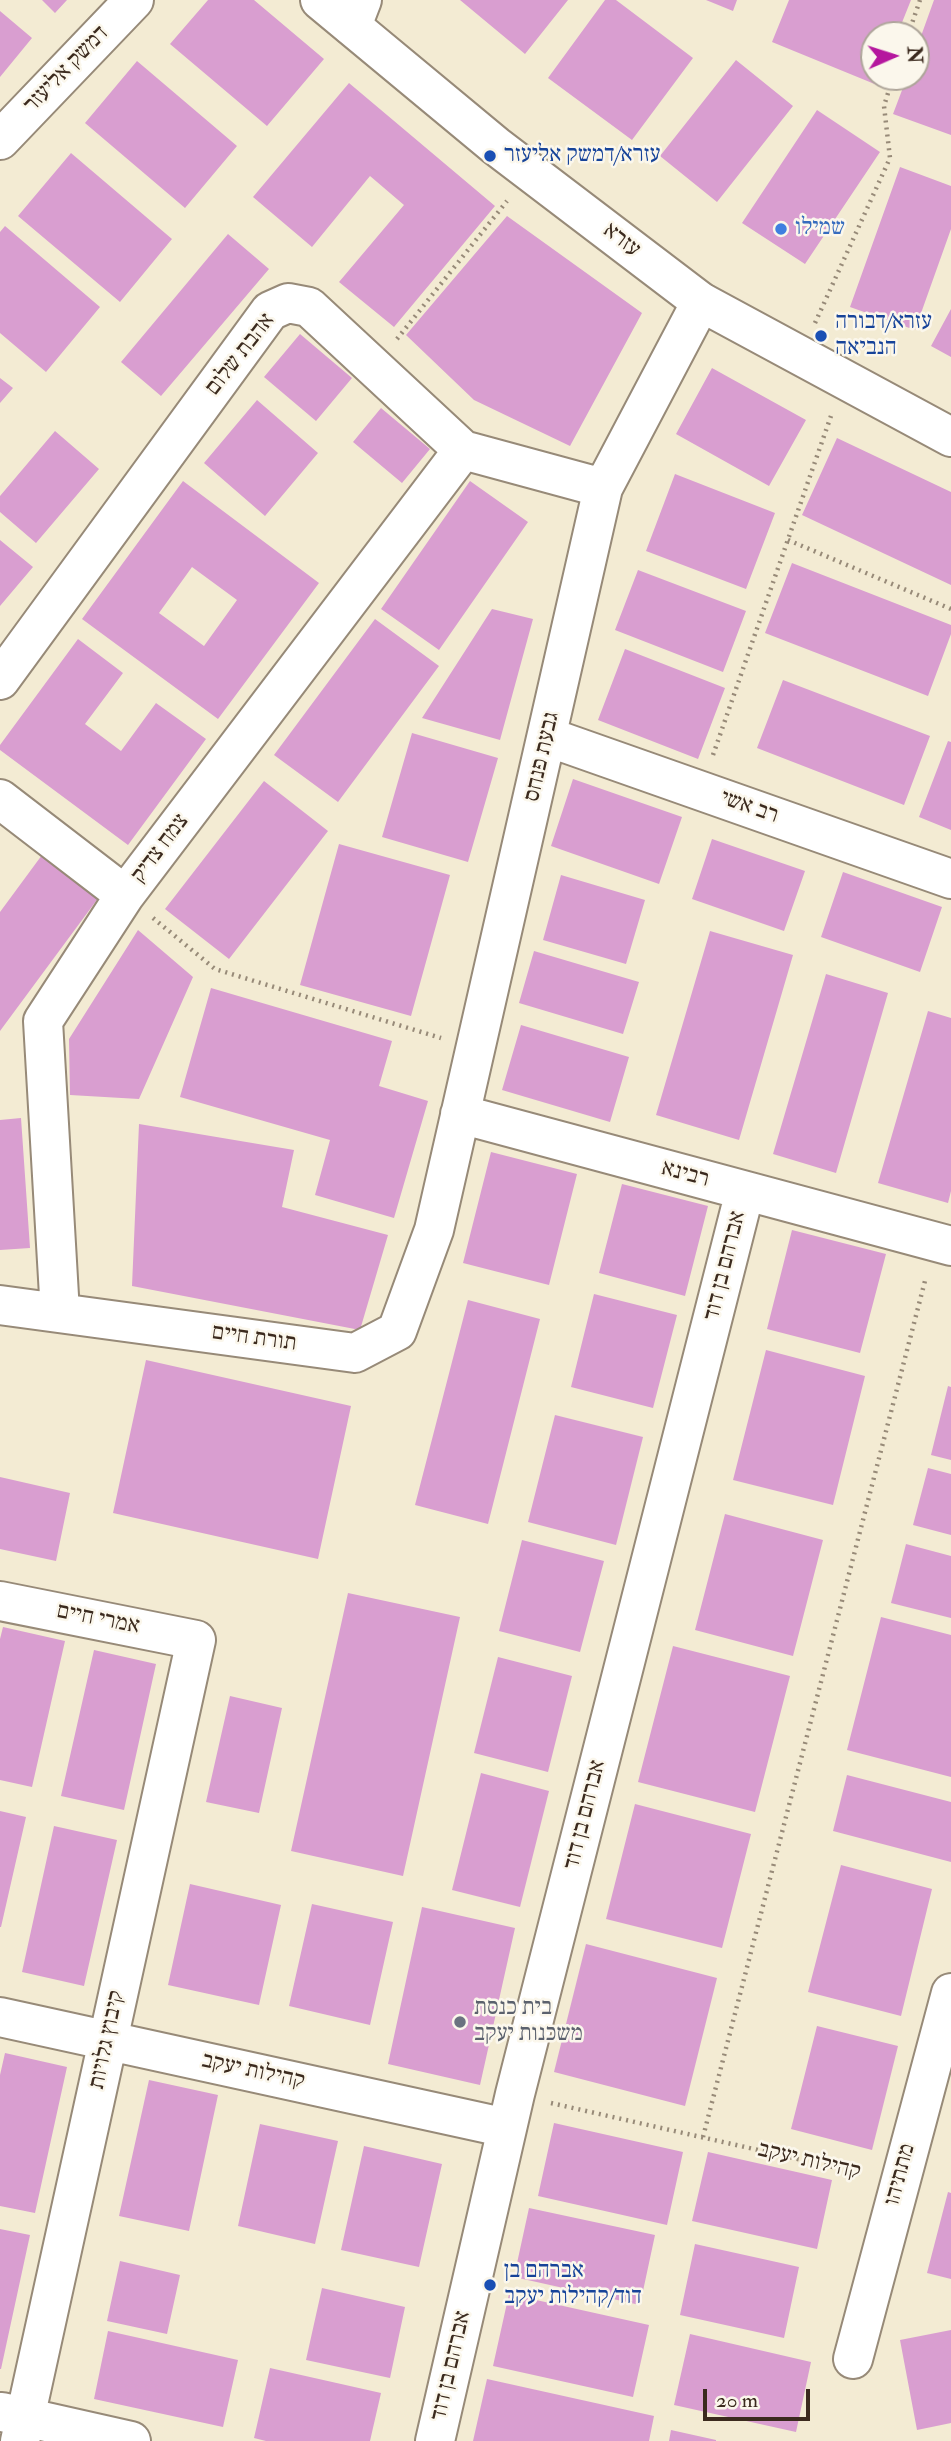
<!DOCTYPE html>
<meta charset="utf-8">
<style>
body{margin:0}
#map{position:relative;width:951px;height:2441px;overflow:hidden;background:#f3ebd3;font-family:"IM FELL Double Pica",serif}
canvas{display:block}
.north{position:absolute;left:860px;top:21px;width:70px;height:70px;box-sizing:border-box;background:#fbf7ec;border:2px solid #aea59a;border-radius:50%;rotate:87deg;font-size:19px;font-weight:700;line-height:28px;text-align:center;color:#3b2a1e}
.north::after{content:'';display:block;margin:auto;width:24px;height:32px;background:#b5179e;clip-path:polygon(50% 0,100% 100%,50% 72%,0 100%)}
.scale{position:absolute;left:703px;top:2389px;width:107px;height:32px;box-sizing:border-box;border:4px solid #3b2a1e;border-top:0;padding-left:9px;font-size:21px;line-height:24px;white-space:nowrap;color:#3b2a1e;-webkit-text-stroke:5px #fbf7ec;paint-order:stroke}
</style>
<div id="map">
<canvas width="951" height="2441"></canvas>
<div class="north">N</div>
<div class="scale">20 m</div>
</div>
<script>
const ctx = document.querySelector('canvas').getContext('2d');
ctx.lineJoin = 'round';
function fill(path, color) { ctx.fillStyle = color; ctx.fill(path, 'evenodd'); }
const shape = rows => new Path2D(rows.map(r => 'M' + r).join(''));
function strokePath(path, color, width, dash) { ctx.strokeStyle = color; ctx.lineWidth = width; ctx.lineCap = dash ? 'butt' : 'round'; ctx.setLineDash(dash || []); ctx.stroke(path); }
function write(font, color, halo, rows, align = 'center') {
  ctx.font = font + ' "IM FELL Double Pica","Frank Ruhl Libre",serif'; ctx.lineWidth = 5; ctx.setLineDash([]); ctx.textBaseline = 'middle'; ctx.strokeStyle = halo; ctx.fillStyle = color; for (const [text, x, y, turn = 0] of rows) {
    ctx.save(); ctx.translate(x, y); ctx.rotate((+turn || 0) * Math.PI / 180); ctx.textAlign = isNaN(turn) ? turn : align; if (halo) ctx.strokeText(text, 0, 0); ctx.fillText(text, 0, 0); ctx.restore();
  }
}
fill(shape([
 [42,0,67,0,55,13],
 [208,0,254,0,324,59,267,126,170,44],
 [460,0,568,0,525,54],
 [605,0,616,0,693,58,632,140,548,78],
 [706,0,737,0,733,11],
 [789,0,911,0,897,35,874,35,874,77,880,77,877,85,772,42],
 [934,0,951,0,951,135,893,114,907,77,916,77,916,50],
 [0,11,32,38,0,77],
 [736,60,793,106,717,202,660,156],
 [137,61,237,146,185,208,85,123],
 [349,83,495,206,394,327,339,282,404,205,370,176,312,247,253,197],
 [817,110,880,152,805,264,742,223],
 [71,153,172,239,120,302,18,216],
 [900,167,951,186,951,229,915,330,850,307],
 [507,216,642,313,570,446,474,400,406,335],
 [5,226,100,307,46,372,0,333,0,232],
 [228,234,269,269,161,396,121,362],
 [951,309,951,357,931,346],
 [300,334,352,378,316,421,264,377],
 [712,368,806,420,769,486,676,434],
 [0,378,13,388,0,403],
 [257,400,318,453,265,516,204,463],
 [381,408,430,449,402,483,353,442],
 [55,431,99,469,36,543,0,512,0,496],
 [837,438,951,492,951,585,802,515],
 [675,474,775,513,746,589,646,551],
 [183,481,319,583,218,719,82,619],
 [192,567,237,600,204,646,159,613],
 [470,481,528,522,439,650,381,609],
 [0,540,33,567,0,606],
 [792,563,951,625,951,634,928,696,765,633],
 [638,570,746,611,723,672,615,630],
 [492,609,533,619,500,740,422,718],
 [375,619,439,666,338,802,274,755],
 [78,639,123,673,85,724,121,751,156,703,206,739,128,845,0,750,0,745],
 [625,649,725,688,698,759,598,720],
 [783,680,930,736,904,805,757,748],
 [412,733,498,758,468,862,382,837],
 [948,741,951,742,951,830,919,817],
 [573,779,682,817,659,884,551,846],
 [264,781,328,831,229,959,165,909],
 [712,839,805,871,784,931,692,899],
 [339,844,450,875,411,1016,300,985],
 [42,855,99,897,0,1031,0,912],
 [843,872,942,907,920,972,821,937],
 [561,875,645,900,626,964,543,940],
 [138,930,193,977,139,1099,70,1095,69,1039],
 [710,931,793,955,739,1140,656,1115],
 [534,951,639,982,623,1034,519,1003],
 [826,974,888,993,836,1173,773,1154],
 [211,988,392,1041,379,1086,428,1101,394,1218,315,1195,330,1140,180,1097],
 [928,1011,951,1018,951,1191,948,1203,878,1183],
 [521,1025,629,1057,610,1122,502,1090],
 [21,1118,30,1248,0,1250,0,1120],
 [139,1124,294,1150,282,1207,388,1235,360,1330,132,1286],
 [491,1152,577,1174,549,1285,463,1263],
 [622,1184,708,1206,685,1296,599,1273],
 [792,1230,886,1254,860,1353,767,1329],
 [594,1294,677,1315,653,1408,571,1387],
 [468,1300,540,1319,488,1524,415,1505],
 [766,1350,865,1376,833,1505,733,1480],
 [146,1360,351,1406,318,1559,113,1513],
 [948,1386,951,1387,951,1460,931,1455],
 [555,1415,643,1437,616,1545,528,1522],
 [928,1468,951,1474,951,1535,913,1525],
 [0,1477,70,1493,56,1561,0,1549],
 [725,1514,823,1540,793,1656,695,1630],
 [522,1540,604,1561,580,1652,499,1631],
 [906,1544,951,1556,951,1618,891,1603],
 [348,1593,460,1617,403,1876,291,1851],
 [881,1617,951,1635,951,1777,847,1750],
 [3,1627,65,1641,32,1787,0,1780,0,1639],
 [673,1646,790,1676,755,1812,638,1782],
 [94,1650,156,1664,124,1810,61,1796],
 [498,1657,572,1676,548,1772,474,1753],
 [230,1696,282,1708,259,1813,206,1802],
 [481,1773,549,1791,520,1907,452,1890],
 [847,1775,951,1802,951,1862,833,1831],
 [635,1804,751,1834,722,1948,606,1919],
 [0,1811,26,1817,1,1927,0,1927],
 [54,1826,117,1840,84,1986,22,1972],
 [841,1865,932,1889,901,2016,808,1992],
 [190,1884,281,1905,259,2005,168,1985],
 [312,1904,393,1922,370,2025,289,2006],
 [422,1907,515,1928,480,2085,388,2064],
 [586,1944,717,1978,685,2106,554,2072],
 [817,2026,898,2046,872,2150,791,2129],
 [5,2053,67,2067,35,2213,0,2206,0,2075],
 [149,2080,218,2095,189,2231,119,2216],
 [554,2123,683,2152,667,2225,538,2196],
 [260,2124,338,2141,315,2244,238,2226],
 [364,2146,442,2164,419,2267,341,2250],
 [708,2152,832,2180,817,2249,692,2221],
 [948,2192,951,2193,951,2279,927,2273],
 [529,2208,655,2235,640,2305,514,2277],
 [0,2229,30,2235,1,2369,0,2369],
 [695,2244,799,2267,784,2338,680,2315],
 [120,2261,180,2275,167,2334,107,2321],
 [322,2288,405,2307,390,2378,306,2360],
 [509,2294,649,2325,633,2397,493,2366],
 [951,2330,951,2423,917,2430,900,2340],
 [108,2331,238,2360,223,2427,94,2399],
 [690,2334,811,2362,796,2432,674,2405],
 [270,2368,381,2393,370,2441,266,2441,254,2438],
 [487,2379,654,2416,649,2441,473,2441],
 [671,2430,716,2440,716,2441,669,2441]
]), '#d99ed0');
const street = shape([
 [352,26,362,0],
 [0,140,134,0],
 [0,680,270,311,288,303,309,307,463,450,603,488],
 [548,737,951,879],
 [0,799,125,895],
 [460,1114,951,1246],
 [0,1305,355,1353,397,1331,434,1230,603,488,701,302],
 [60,1313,43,1021,125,895,463,450],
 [0,1601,196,1640,20,2441],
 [0,2017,507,2128],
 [853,2359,951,1993],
 [2,2412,131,2441],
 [435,2441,515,2094,745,1191]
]);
const secondary = shape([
 [320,0,496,146,701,302,951,437]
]);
strokePath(street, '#978a78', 42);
strokePath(secondary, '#978a78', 42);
strokePath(shape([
 [908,35,920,0],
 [815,323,890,158,884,106,893,77],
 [397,339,507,201],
 [788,540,951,609],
 [713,755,832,413],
 [153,918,215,969,441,1038],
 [551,2103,864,2174],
 [703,2137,926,1277]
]), '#978a78', 4.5, [2, 5]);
strokePath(street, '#fff', 38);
strokePath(secondary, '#fff', 38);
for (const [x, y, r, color] of [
 [490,156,7,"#1a4fb4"],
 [781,229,7,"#3f7fe0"],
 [821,336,7,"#1a4fb4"],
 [460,2022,7,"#6b7280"],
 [490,2285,7,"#1a4fb4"]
]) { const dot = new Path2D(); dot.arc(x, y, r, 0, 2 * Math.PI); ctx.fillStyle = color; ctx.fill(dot); strokePath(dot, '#fbf7ec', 2.5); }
write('23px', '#3b2a1e', '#fbf7ec', [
 ["דמשק אליעזר",67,70,-46],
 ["עזרא",621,241,38],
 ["אהבת שלום",241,355,-52],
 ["גבעת פנחס",543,757,-77],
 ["רב אשי",749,808,19],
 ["צמח צדיק",161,849,-53],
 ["רבינא",685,1175,15],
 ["אברהם בן דוד",726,1266,-76],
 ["תורת חיים",254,1339,8],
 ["אמרי חיים",98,1620,11],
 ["אברהם בן דוד",586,1815,-76],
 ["קיבוץ גלויות",108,2040,-78],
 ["קהילות יעקב",253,2072,12],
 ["קהילות יעקב",809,2162,13],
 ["מתתיהו",901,2175,-75],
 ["אברהם בן דוד",452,2366,-77]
]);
write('23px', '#164399', '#fbf7ec', [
 ["עזרא/דמשק אליעזר",504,156],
 ["עזרא/דבורה",835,323],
 ["הנביאה",835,349],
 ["אברהם בן",504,2272],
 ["דוד/קהילות יעקב",504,2298]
], 'left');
write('23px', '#366cbe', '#fbf7ec', [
 ["שמילו",795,229]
], 'left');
write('23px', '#5b616d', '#fbf7ec', [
 ["בית כנסת",474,2009],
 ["משכנות יעקב",474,2035]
], 'left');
</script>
